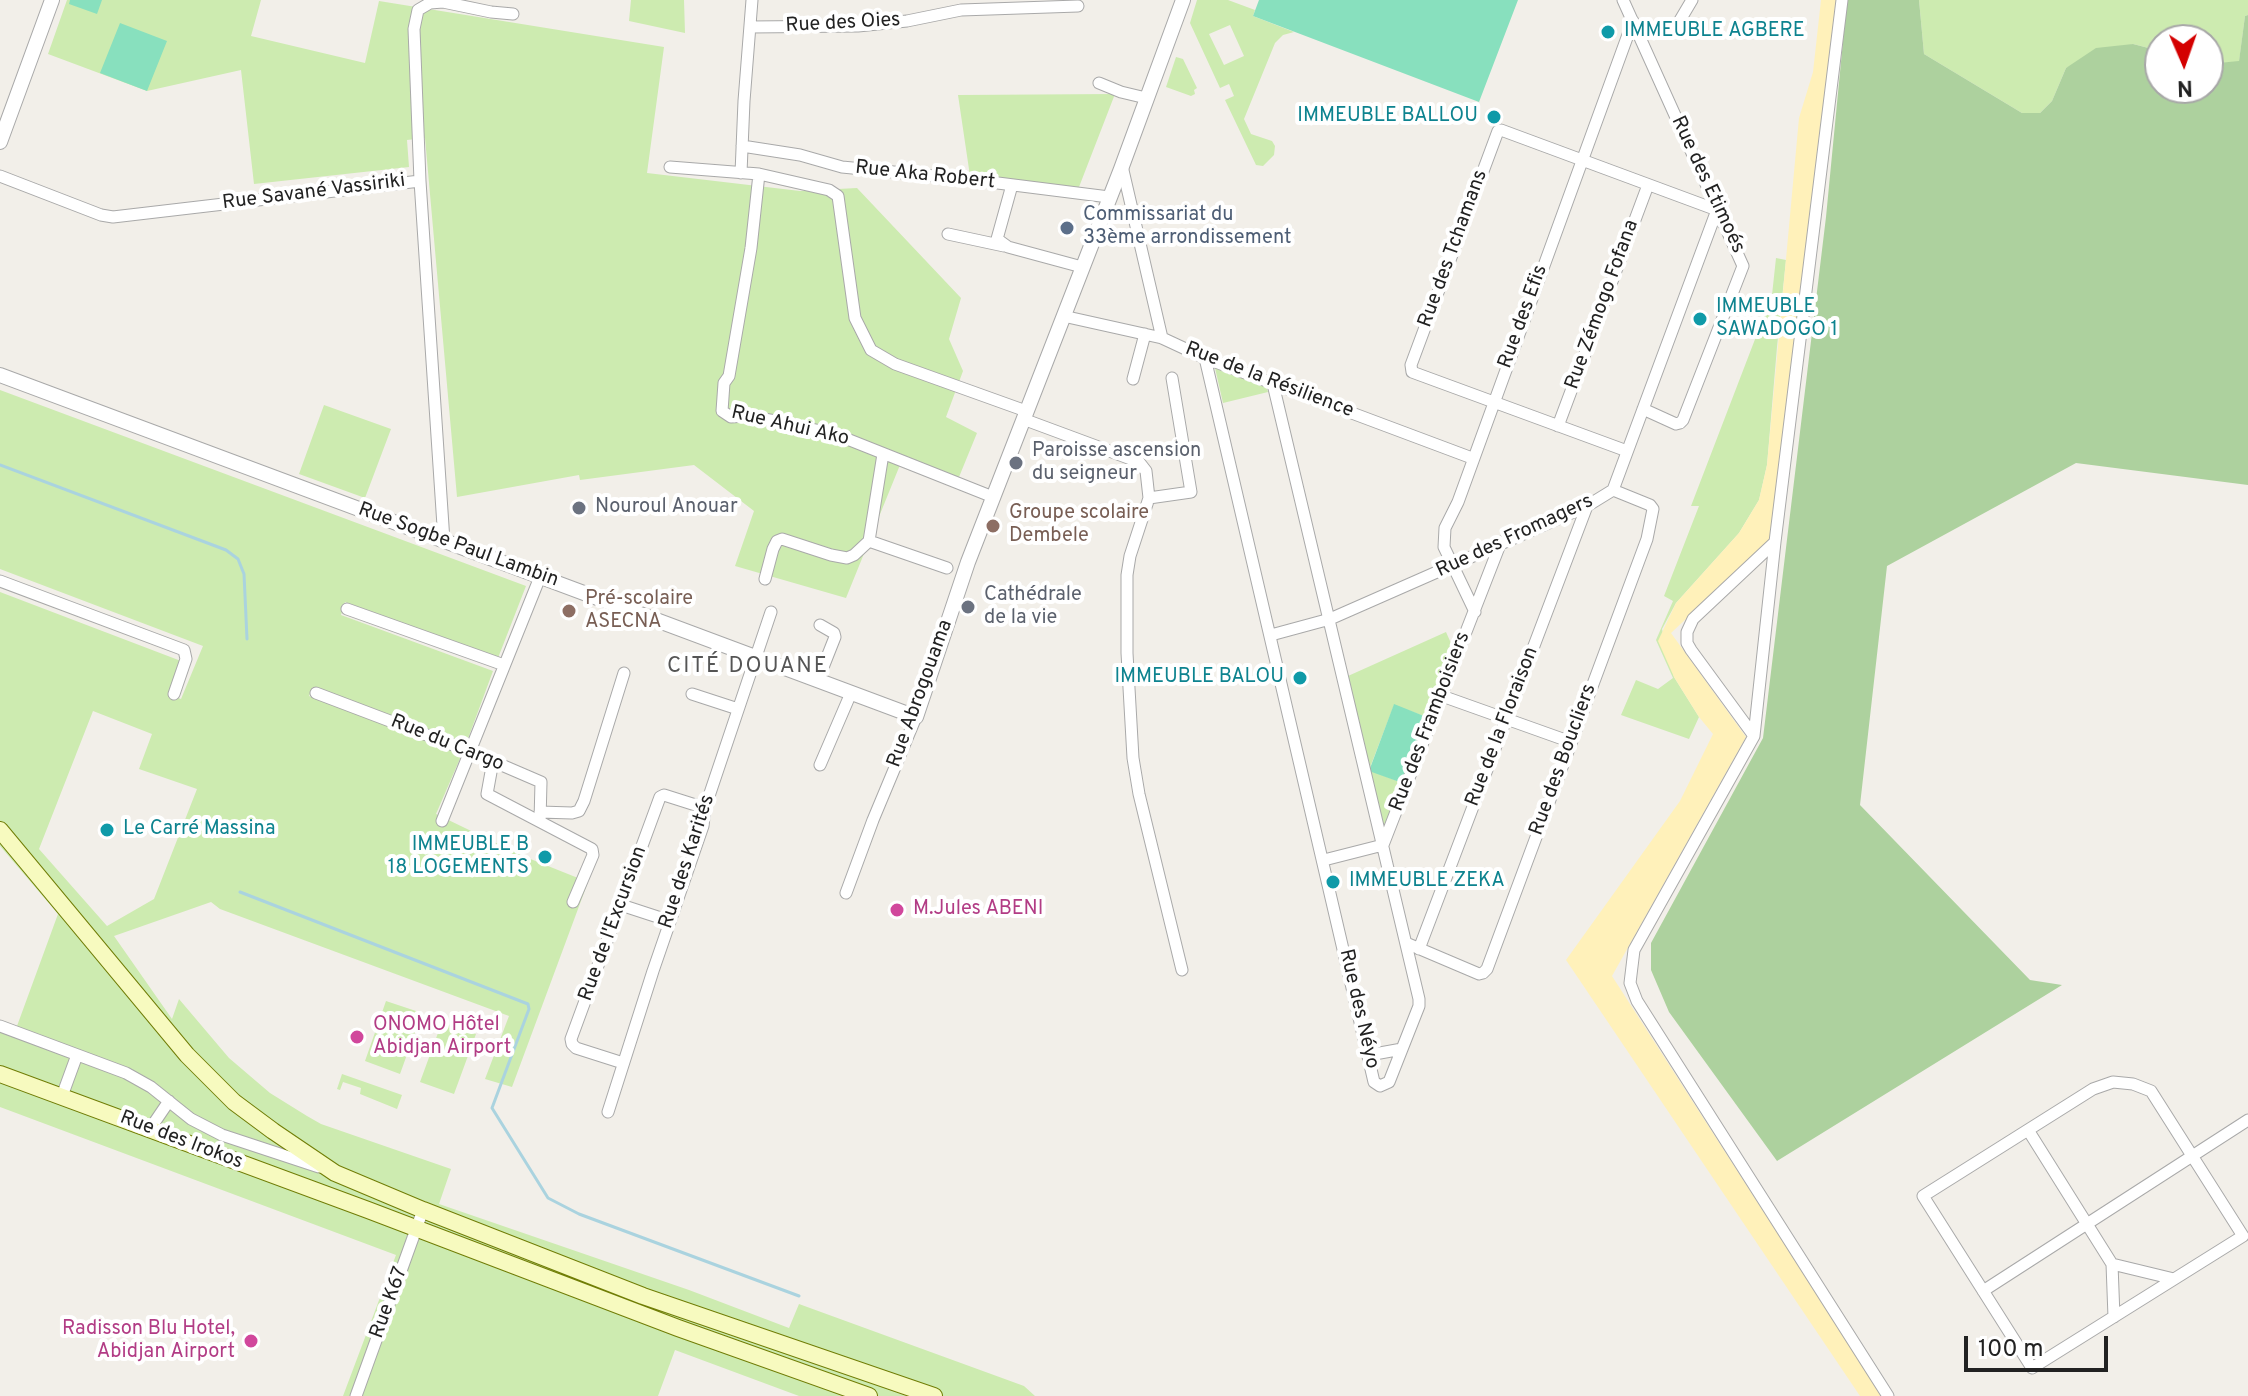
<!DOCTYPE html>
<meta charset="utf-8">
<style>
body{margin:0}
#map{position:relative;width:2248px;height:1396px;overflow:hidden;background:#f2efe9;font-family:Overpass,sans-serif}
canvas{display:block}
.north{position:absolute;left:2144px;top:24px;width:80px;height:80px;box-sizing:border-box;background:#fff;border:2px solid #a7a7a7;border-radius:50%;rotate:178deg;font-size:22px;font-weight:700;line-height:32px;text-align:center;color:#222}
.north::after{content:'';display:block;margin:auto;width:28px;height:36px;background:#d40000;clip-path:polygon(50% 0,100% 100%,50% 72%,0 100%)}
.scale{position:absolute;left:1964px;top:1336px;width:144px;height:36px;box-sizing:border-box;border:4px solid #222;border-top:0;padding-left:10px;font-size:24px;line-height:28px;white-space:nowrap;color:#222;-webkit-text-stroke:6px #fff;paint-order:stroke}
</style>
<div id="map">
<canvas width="2248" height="1396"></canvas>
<div class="north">N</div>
<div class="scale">100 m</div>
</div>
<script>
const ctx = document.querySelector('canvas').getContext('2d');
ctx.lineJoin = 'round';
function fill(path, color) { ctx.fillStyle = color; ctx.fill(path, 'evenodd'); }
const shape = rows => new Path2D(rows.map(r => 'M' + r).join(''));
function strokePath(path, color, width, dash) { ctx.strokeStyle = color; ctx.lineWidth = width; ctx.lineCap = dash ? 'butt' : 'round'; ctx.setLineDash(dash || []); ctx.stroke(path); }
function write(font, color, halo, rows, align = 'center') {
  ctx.font = font + ' Overpass,sans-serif'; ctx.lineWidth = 8; ctx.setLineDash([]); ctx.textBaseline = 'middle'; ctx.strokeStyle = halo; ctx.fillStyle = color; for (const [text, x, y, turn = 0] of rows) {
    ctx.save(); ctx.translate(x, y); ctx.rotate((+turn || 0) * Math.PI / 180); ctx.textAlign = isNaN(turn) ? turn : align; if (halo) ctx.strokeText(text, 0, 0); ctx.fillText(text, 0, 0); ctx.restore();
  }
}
fill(shape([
 [67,0,261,0,251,36,365,63,379,1,664,47,647,173,800,191,857,188,961,298,949,339,963,371,946,417,977,433,959,477,902,460,846,598,735,566,754,511,694,465,580,480,579,475,457,497,425,138,407,140,409,167,254,184,241,70,147,91,48,54],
 [631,0,684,0,685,33,629,21],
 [1197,0,1228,0,1255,10,1253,16,1294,32,1283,35,1275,43,1244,119,1251,134,1272,141,1275,146,1274,155,1263,166,1256,165,1225,100,1234,96,1229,84,1220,88,1190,23],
 [1230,25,1244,56,1224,65,1209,34],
 [1919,0,2248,0,2248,15,2245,16,2239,62,2208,64,2208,40,2160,40,2160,51,2133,44,2066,68,2052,101,2040,113,2022,113,1924,54],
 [1176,57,1183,59,1197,88,1194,90,1195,94,1191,96,1166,87],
 [1115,94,1079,187,970,176,958,95],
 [1776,258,1786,260,1777,347,1767,465,1759,500,1739,533,1676,603,1662,629,1674,677,1699,717,1689,739,1621,715,1636,680,1658,689,1673,678,1656,640,1673,601,1664,596,1699,506,1691,506,1772,295],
 [1215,368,1266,386,1268,392,1223,403],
 [0,390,526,586,498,658,345,602,341,615,493,671,466,744,313,687,309,696,462,754,436,814,523,856,588,882,512,1087,485,1079,509,1016,220,909,211,902,114,936,172,1019,179,999,229,1058,270,1093,307,1116,321,1124,451,1169,439,1204,689,1290,789,1328,799,1304,1024,1386,1035,1396,799,1396,675,1350,658,1396,343,1396,396,1255,0,1107,0,1020,17,1026,58,914,0,846,0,592,181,661,168,694,181,699,203,646,0,569],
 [93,711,152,734,139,769,197,789,154,899,107,926,39,849],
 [324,405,391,429,365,498,299,474],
 [1446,632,1454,650,1429,718,1394,705,1369,770,1405,784,1384,835,1369,771,1348,676],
 [386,1001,422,1013,400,1074,365,1061],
 [442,1022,476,1034,454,1094,420,1082],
 [342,1074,402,1095,397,1109,360,1094,361,1088,343,1082,340,1090,337,1089]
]), '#cdebb0');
fill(shape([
 [1847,0,1919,0,1924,54,2022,113,2040,113,2052,101,2066,68,2096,48,2133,44,2160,51,2160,88,2208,88,2208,64,2239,61,2245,16,2248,15,2248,485,2076,463,1887,566,1860,805,2030,980,2062,985,1777,1161,1669,1012,1651,970,1651,943,1763,738,1826,217]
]), '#add19e');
fill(shape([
 [1821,0,1836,0,1771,539,1671,633,1746,737,1612,976,1882,1396,1860,1396,1566,960,1680,801,1713,734,1699,717,1674,677,1658,641,1676,603,1739,533,1759,500,1767,465,1799,118,1813,72]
]), '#fff1ba');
fill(shape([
 [70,0,102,0,97,14,69,4],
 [1259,0,1518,0,1479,102,1253,16],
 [120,23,167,41,147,91,100,73],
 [1394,704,1429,718,1405,784,1369,771]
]), '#88e0be');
strokePath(shape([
 [0,465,226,550,238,559,244,574,247,639],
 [240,892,528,1004,529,1009,492,1108,548,1198,579,1214,799,1296]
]), '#aad3df', 3);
const minor = shape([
 [1623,0,1743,266,1683,420,1680,423,1676,424,1643,409],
 [1842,0,1775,542,1754,736,1634,950,1630,983,1637,1001,1888,1396],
 [750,27,858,26,907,21,961,10,1078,6],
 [1676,27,1692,0],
 [1099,83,1121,92,1146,98],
 [742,146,800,155,842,167,966,179,1109,197],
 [1122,166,1162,338],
 [670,167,759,174,829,190,838,196,855,318,871,350,895,364,1026,411],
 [741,173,744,101,752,0],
 [759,174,751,248,729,376,724,383,722,411,731,417,745,416,782,422,837,435,993,497],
 [0,176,101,215,113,217,420,181,444,541],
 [420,181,414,29,418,10,430,3,443,2,491,12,513,14],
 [1012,185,997,239,1008,247,1082,267],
 [948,234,1004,246],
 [1063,316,1162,338,1205,358,1472,458],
 [1205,358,1374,1082,1380,1086,1389,1082,1419,1006,1419,999,1273,384],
 [1133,379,1145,334],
 [1023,419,1139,462,1146,471,1149,498,1130,556,1127,575,1127,653,1133,758,1139,794,1182,970],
 [1558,426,1648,185],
 [883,454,869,541,947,568],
 [1149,498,1191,492,1172,378],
 [765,579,773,549,777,541,782,539,831,555,847,558,854,555,869,541],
 [0,581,184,650,186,659,174,694],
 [347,609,504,665],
 [1475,612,1444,547,1445,528,1458,502,1633,21],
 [1271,635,1330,619,1587,506,1613,490,1717,210,1501,130,1498,131,1411,365,1412,372,1627,451],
 [818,680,835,637,834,633,820,625],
 [316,693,469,751,541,782,540,821],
 [692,694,738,709],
 [1442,696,1571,742],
 [1754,736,1691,650,1687,643,1687,632,1693,619,1775,542],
 [493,761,487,794,592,849,593,855,573,902],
 [820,765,851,693],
 [540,812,572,813,579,811,584,801,624,673],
 [442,821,540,577],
 [1324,860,1383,845,1501,542],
 [846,893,873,820,916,717],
 [621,905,670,921],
 [1406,943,1479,974,1483,973,1487,969,1647,539,1653,509,1650,505,1613,490],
 [1419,949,1587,506],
 [0,1026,126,1073,151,1087,191,1119,222,1135,319,1167],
 [1369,1055,1402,1049],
 [623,1063,576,1048,572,1044,571,1039,660,797,664,795,705,808],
 [2113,1082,2133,1084,2151,1091,2243,1236,2032,1368,1923,1196,2093,1089,2113,1082],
 [62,1096,77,1055],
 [608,1112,653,971,703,826,705,808,771,612],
 [150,1129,169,1101],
 [2028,1130,2112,1264],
 [1983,1291,2248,1120],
 [2114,1317,2112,1264,2174,1279],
 [356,1396,423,1210]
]);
const tertiary = shape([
 [0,142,52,0],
 [0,375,916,717,968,562,1121,169,1183,0]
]);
const secondary = shape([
 [0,830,187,1055,234,1102,273,1131,335,1173,423,1210,643,1296,934,1396],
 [0,1074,368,1210,678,1328,869,1396]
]);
strokePath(minor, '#a9a9a9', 13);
strokePath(tertiary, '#a9a9a9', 16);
strokePath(secondary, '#707d05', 18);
strokePath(minor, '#fff', 11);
strokePath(tertiary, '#fff', 14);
strokePath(secondary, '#f7fabf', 16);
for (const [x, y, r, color] of [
 [1608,32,8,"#0f9aa8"],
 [1494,117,8,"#0f9aa8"],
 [1067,228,8,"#5c6f8a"],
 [1700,319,8,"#0f9aa8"],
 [1016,463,8,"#6b7280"],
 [579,508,8,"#6b7280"],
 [993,526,8,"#8d6e63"],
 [968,607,8,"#6b7280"],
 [569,611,8,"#8d6e63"],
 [1300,678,8,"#0f9aa8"],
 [107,830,8,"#0f9aa8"],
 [545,857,8,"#0f9aa8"],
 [1333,882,8,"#0f9aa8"],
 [897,910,8,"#d1479c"],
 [357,1037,8,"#d1479c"],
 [251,1341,8,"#d1479c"]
]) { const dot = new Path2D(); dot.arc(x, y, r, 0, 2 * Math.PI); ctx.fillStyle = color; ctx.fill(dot); strokePath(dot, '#fff', 3); }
write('20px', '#222', '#fff', [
 ["Rue des Oies",843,24,-3],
 ["Rue Aka Robert",925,176,6],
 ["Rue des Etimoés",1707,185,65],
 ["Rue Savané Vassiriki",314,193,-7],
 ["Rue des Tchamans",1454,249,-70],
 ["Rue Zémogo Fofana",1603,305,-70],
 ["Rue des Efis",1524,317,-70],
 ["Rue de la Résilience",1269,381,21],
 ["Rue Ahui Ako",790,427,13],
 ["Rue des Fromagers",1515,537,-25],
 ["Rue Sogbe Paul Lambin",458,546,20],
 ["Rue Abrogouama",921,694,-70],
 ["Rue des Framboisiers",1431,722,-69],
 ["Rue de la Floraison",1503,727,-69],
 ["Rue du Cargo",447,744,22],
 ["Rue des Boucliers",1564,760,-70],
 ["Rue des Karités",688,862,-72],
 ["Rue de l'Excursion",614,924,-70],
 ["Rue des Néyo",1358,1009,77],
 ["Rue des Irokos",181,1141,21],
 ["Rue K67",390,1303,-70]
]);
write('20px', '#0d838f', '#fff', [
 ["IMMEUBLE AGBERE",1624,32],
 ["IMMEUBLE BALLOU",1478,117,"right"],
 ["IMMEUBLE",1716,308],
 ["SAWADOGO 1",1716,331],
 ["IMMEUBLE BALOU",1284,678,"right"],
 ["Le Carré Massina",123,830],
 ["IMMEUBLE B",529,846,"right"],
 ["18 LOGEMENTS",529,869,"right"],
 ["IMMEUBLE ZEKA",1349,882]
], 'left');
write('20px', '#4e5e75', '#fff', [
 ["Commissariat du",1083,216],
 ["33ème arrondissement",1083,239]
], 'left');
write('20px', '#5b616d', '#fff', [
 ["Paroisse ascension",1032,452],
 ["du seigneur",1032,475],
 ["Nouroul Anouar",595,508],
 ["Cathédrale",984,596],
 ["de la vie",984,619]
], 'left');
write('20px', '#785e54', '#fff', [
 ["Groupe scolaire",1009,514],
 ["Dembele",1009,537],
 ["Pré-scolaire",585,600],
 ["ASECNA",585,623]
], 'left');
write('20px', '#b23c85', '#fff', [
 ["M.Jules ABENI",913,910],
 ["ONOMO Hôtel",373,1026],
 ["Abidjan Airport",373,1049],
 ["Radisson Blu Hotel,",235,1330,"right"],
 ["Abidjan Airport",235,1353,"right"]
], 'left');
ctx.letterSpacing = '2px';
write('22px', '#555', '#fff', [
 ["CITÉ DOUANE",748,668]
]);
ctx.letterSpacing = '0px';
</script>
